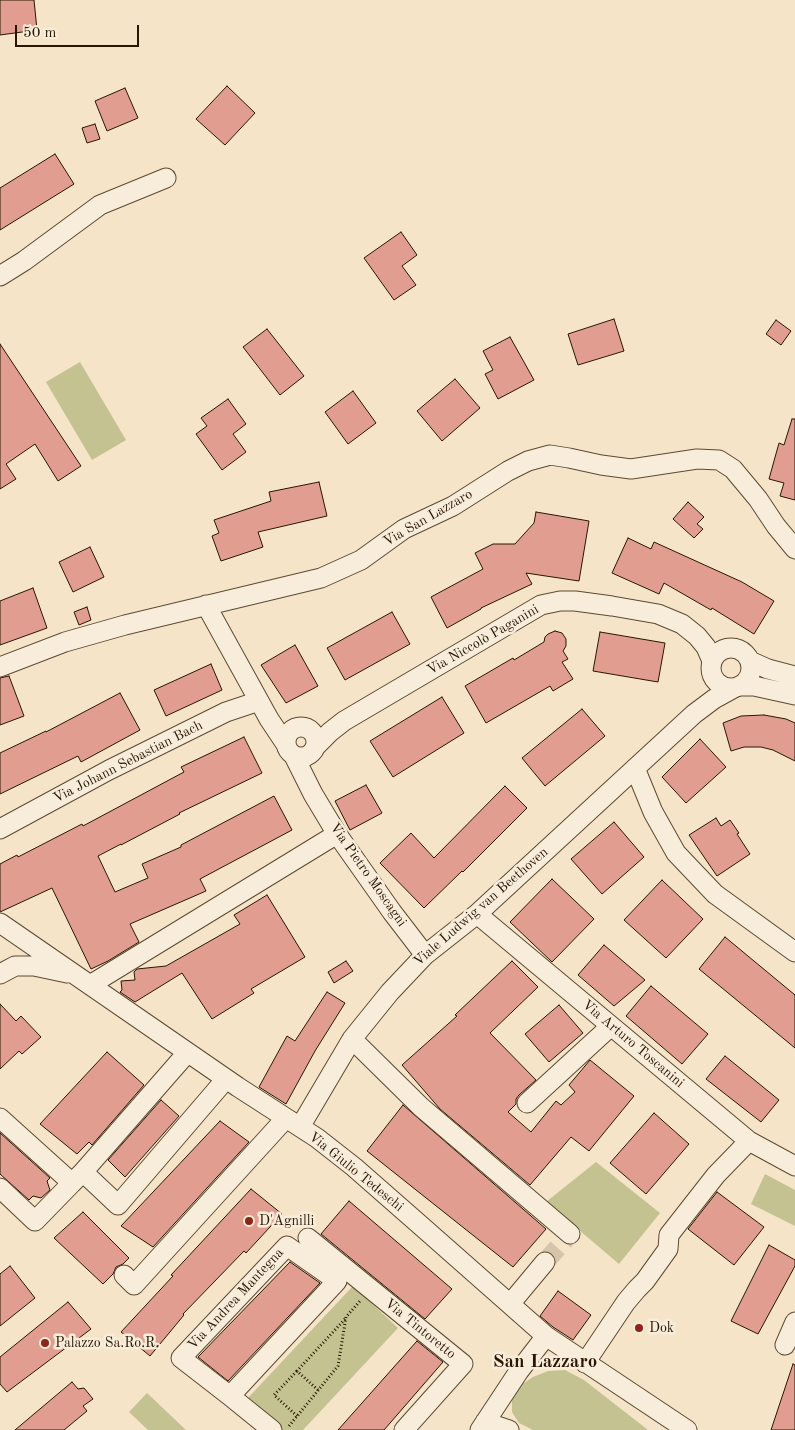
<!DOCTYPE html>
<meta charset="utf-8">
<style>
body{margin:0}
#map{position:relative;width:795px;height:1430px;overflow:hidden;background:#f5e4c8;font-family:"Old Standard TT",serif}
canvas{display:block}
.scale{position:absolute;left:15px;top:25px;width:124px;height:22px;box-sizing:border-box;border:2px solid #291600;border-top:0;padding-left:6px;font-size:15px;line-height:18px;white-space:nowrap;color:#291600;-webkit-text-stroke:4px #f8eddb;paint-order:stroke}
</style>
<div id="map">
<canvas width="795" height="1430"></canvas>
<div class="scale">50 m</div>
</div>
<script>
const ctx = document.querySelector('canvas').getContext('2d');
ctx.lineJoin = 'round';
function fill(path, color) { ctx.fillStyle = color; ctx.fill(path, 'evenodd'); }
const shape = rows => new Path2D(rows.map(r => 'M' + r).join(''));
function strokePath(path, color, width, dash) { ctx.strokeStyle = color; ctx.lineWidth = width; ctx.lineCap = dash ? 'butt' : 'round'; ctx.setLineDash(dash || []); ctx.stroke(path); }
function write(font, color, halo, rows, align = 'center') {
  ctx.font = font + ' "Old Standard TT",serif'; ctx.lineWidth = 5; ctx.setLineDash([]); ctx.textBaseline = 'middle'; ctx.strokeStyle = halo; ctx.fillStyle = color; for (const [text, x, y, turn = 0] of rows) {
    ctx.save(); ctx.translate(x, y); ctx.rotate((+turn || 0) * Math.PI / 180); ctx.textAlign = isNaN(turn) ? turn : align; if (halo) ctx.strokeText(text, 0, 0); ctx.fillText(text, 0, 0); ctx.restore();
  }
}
fill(shape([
 [80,362,126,440,92,460,46,382],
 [596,1162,660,1213,619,1264,546,1202],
 [765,1174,795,1190,795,1226,751,1204],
 [353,1286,398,1328,303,1430,281,1430,246,1400],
 [565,1370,584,1380,648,1430,533,1430,519,1423,512,1412,512,1398,521,1385,533,1377,548,1371],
 [147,1393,186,1430,148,1430,129,1412]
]), '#c4c291');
const building = shape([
 [0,0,34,0,37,30,0,35,0,0],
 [227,86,255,113,225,145,196,119,227,86],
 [125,88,138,118,107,131,95,101,125,88],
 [95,124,100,139,87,143,82,128,95,124],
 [55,154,74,184,0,230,0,188,55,154],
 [401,232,417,255,402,266,416,285,394,300,364,258,401,232],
 [614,319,624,351,578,365,568,334,614,319],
 [776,320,791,331,781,345,766,334,776,320],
 [267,329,304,376,280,395,243,347,267,329],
 [510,337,534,380,498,399,485,374,493,370,483,351,510,337],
 [0,344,81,466,58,481,35,444,6,464,16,479,0,489,0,344],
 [455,379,480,408,442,441,417,411,455,379],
 [353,391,376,423,348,444,325,412,353,391],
 [228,399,246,424,233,434,246,452,222,470,196,434,207,426,201,418,228,399],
 [792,419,795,419,795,500,780,496,784,483,769,479,779,443,784,445,792,419],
 [319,482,327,516,258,532,263,547,221,561,212,536,219,533,214,520,271,501,269,492,319,482],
 [688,502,704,517,697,524,703,529,694,538,673,519,688,502],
 [536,512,589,521,579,581,526,573,532,584,481,608,481,609,447,628,431,597,483,569,475,553,493,544,515,544,534,523,536,512],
 [628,538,651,549,654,542,742,582,774,601,754,634,712,608,711,610,664,583,659,594,612,573,628,538],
 [90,547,104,577,73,592,59,562,90,547],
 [33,588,47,628,0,645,0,601,33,588],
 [87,607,91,620,79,625,74,612,87,607],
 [392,612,410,644,345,680,327,648,392,612],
 [555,631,562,633,566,639,566,646,563,651,568,659,562,662,573,679,553,691,550,686,486,723,465,686,513,658,514,660,544,642,545,637,548,634,555,631],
 [600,632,665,643,658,682,593,671,600,632],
 [295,645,318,686,286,703,261,665,295,645],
 [211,664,222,690,166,716,154,690,211,664],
 [9,676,24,716,0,725,0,678,9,676],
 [120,693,140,730,81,762,78,756,0,794,0,753,46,731,46,732,120,693],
 [442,697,464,733,393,777,370,741,442,697],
 [582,709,605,736,545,786,522,758,582,709],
 [764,715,786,719,795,723,795,761,773,750,761,747,744,747,731,751,723,723,741,716,764,715],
 [244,737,262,773,179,813,180,814,121,845,121,844,98,856,115,892,148,878,142,864,181,847,181,845,274,796,292,830,200,879,206,891,130,924,139,942,108,961,91,969,52,888,0,912,0,864,17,855,18,857,82,824,83,826,184,772,181,767,244,737],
 [700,739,726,767,686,803,662,777,700,739],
 [366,785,382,813,350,830,335,801,366,785],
 [505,786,527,808,463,872,462,871,424,908,380,863,411,833,434,858,505,786],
 [716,818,721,826,730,820,739,833,737,834,750,854,717,876,689,835,716,818],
 [614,822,644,857,602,894,571,859,614,822],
 [552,879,594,919,552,962,510,922,552,879],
 [662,880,703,919,666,958,624,920,662,880],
 [267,895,305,957,251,989,254,993,212,1019,182,973,135,1002,120,992,122,990,121,981,135,980,134,972,137,969,166,966,240,924,234,915,267,895],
 [725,937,795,995,795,1048,699,969,725,937],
 [604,945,645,980,614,1006,578,975,604,945],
 [346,961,353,971,334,983,328,972,346,961],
 [512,961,538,987,490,1033,536,1080,519,1095,516,1099,516,1104,508,1112,531,1132,556,1101,561,1105,575,1092,569,1085,590,1060,634,1096,589,1151,571,1137,530,1185,440,1109,402,1065,457,1016,455,1015,512,961],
 [651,986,708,1034,682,1064,626,1016,651,986],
 [327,992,345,1003,315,1051,286,1104,259,1087,287,1036,295,1041,327,992],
 [0,1004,16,1021,21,1016,41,1037,22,1054,19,1051,0,1069,0,1004],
 [559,1005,583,1033,549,1062,525,1034,559,1005],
 [107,1052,144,1085,92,1145,89,1142,77,1154,40,1124,107,1052],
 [725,1056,779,1100,761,1122,706,1079,725,1056],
 [161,1100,179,1116,125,1177,108,1160,161,1100],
 [403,1105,546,1229,513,1267,367,1151,403,1105],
 [654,1113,689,1144,646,1194,610,1163,654,1113],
 [220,1121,249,1142,153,1247,121,1226,220,1121],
 [0,1133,50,1178,47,1181,50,1190,41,1198,33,1196,29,1200,0,1174,0,1133],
 [251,1189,282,1214,246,1253,244,1251,183,1314,184,1315,150,1356,121,1332,173,1276,171,1275,251,1189],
 [717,1192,764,1227,734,1265,688,1229,717,1192],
 [349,1201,452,1289,425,1319,321,1234,349,1201],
 [83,1212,129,1258,123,1264,116,1267,113,1274,103,1284,54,1238,83,1212],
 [769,1245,795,1260,795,1266,758,1334,731,1321,769,1245],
 [290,1262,320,1283,228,1381,198,1357,290,1262],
 [10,1266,35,1298,0,1326,0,1274,10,1266],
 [558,1291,591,1315,573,1340,553,1327,540,1316,558,1291],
 [68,1302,91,1329,7,1392,0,1384,0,1357,68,1302],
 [417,1341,443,1362,384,1430,338,1430,417,1341],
 [793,1364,795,1365,795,1430,771,1430,793,1364],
 [72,1382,78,1389,84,1388,93,1399,83,1406,87,1411,64,1430,15,1430,72,1382]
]);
fill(building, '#e19e90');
strokePath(building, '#291600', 1);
strokePath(shape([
 [545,1262,570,1234]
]), '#d6c5aa', 19, [19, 9]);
const minor = shape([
 [0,276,24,261,100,205,166,178],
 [206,605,269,719,285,743],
 '711 668a20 20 0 1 1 40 0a20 20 0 1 1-40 0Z',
 [750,661,768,669,795,676],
 [0,667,65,642,125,625,321,578,361,560,404,529,453,506,508,471,528,461,550,455,569,458,601,465,631,469,697,459,719,460,733,469,758,499,776,526,795,549],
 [739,686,754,686,795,695],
 '286 742a15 15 0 1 1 30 0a15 15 0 1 1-30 0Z',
 [315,747,330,732,344,721,541,605,560,601,575,601,612,606,658,614,682,624,697,636,706,647,712,661],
 [294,756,313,794,337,834,392,912,425,955],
 [635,768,653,812,676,853,715,894,795,952],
 [0,829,109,770,226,712,259,701],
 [477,914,749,1141,795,1166],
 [0,923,238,1087,317,1138,354,1167,419,1224,546,1336,687,1430],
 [0,974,15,966,34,966,67,973],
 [90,985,337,834],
 [352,1039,421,1107,570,1234],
 [527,1103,611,1026],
 [0,1118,72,1183,83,1172,187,1053],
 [300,1127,352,1039,390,992,425,955,477,914,694,714,714,699,734,688],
 [83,1172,118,1205,226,1079],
 [0,1188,35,1221,72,1183],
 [308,1238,463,1364,404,1430],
 [124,1275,134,1285,286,1118],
 [510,1304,545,1262],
 [785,1345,795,1322],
 [585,1363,626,1302,637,1289,645,1281,668,1249,669,1235,716,1175,749,1141],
 [230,1396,337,1281,287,1246,181,1358,230,1396,272,1430],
 [485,1422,509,1430],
 [480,1430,519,1371,546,1336]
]);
strokePath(minor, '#5c4a32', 21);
strokePath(shape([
 [318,1390,297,1371,346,1318],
 [297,1416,274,1395,297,1371],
 [289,1426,338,1366,346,1317,360,1301]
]), '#291600', 3, [1, 2.5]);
strokePath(minor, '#f8eddb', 19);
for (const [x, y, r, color] of [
 [249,1221,5,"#8f2418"],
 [639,1328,5,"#8f2418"],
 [45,1343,5,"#8f2418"]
]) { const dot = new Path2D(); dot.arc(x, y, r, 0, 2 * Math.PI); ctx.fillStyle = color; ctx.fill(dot); strokePath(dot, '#f8eddb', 2); }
write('14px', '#291600', '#f8eddb', [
 ["Via San Lazzaro",428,518,-30],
 ["Via Niccolò Paganini",483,640,-30],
 ["Via Johann Sebastian Bach",128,762,-27],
 ["Via Pietro Moscagni",368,875,55],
 ["Viale Ludwig van Beethoven",481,907,-41],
 ["Via Arturo Toscanini",633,1044,40],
 ["Via Giulio Tedeschi",356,1172,39],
 ["Via Andrea Mantegna",236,1299,-47],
 ["Via Tintoretto",420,1329,39]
]);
write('14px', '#291600', '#f8eddb', [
 ["D'Agnilli",259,1221],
 ["Dok",649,1328],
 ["Palazzo Sa.Ro.R.",55,1343]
], 'left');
write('bold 19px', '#291600', '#f8eddb', [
 ["San Lazzaro",545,1362]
]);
</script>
